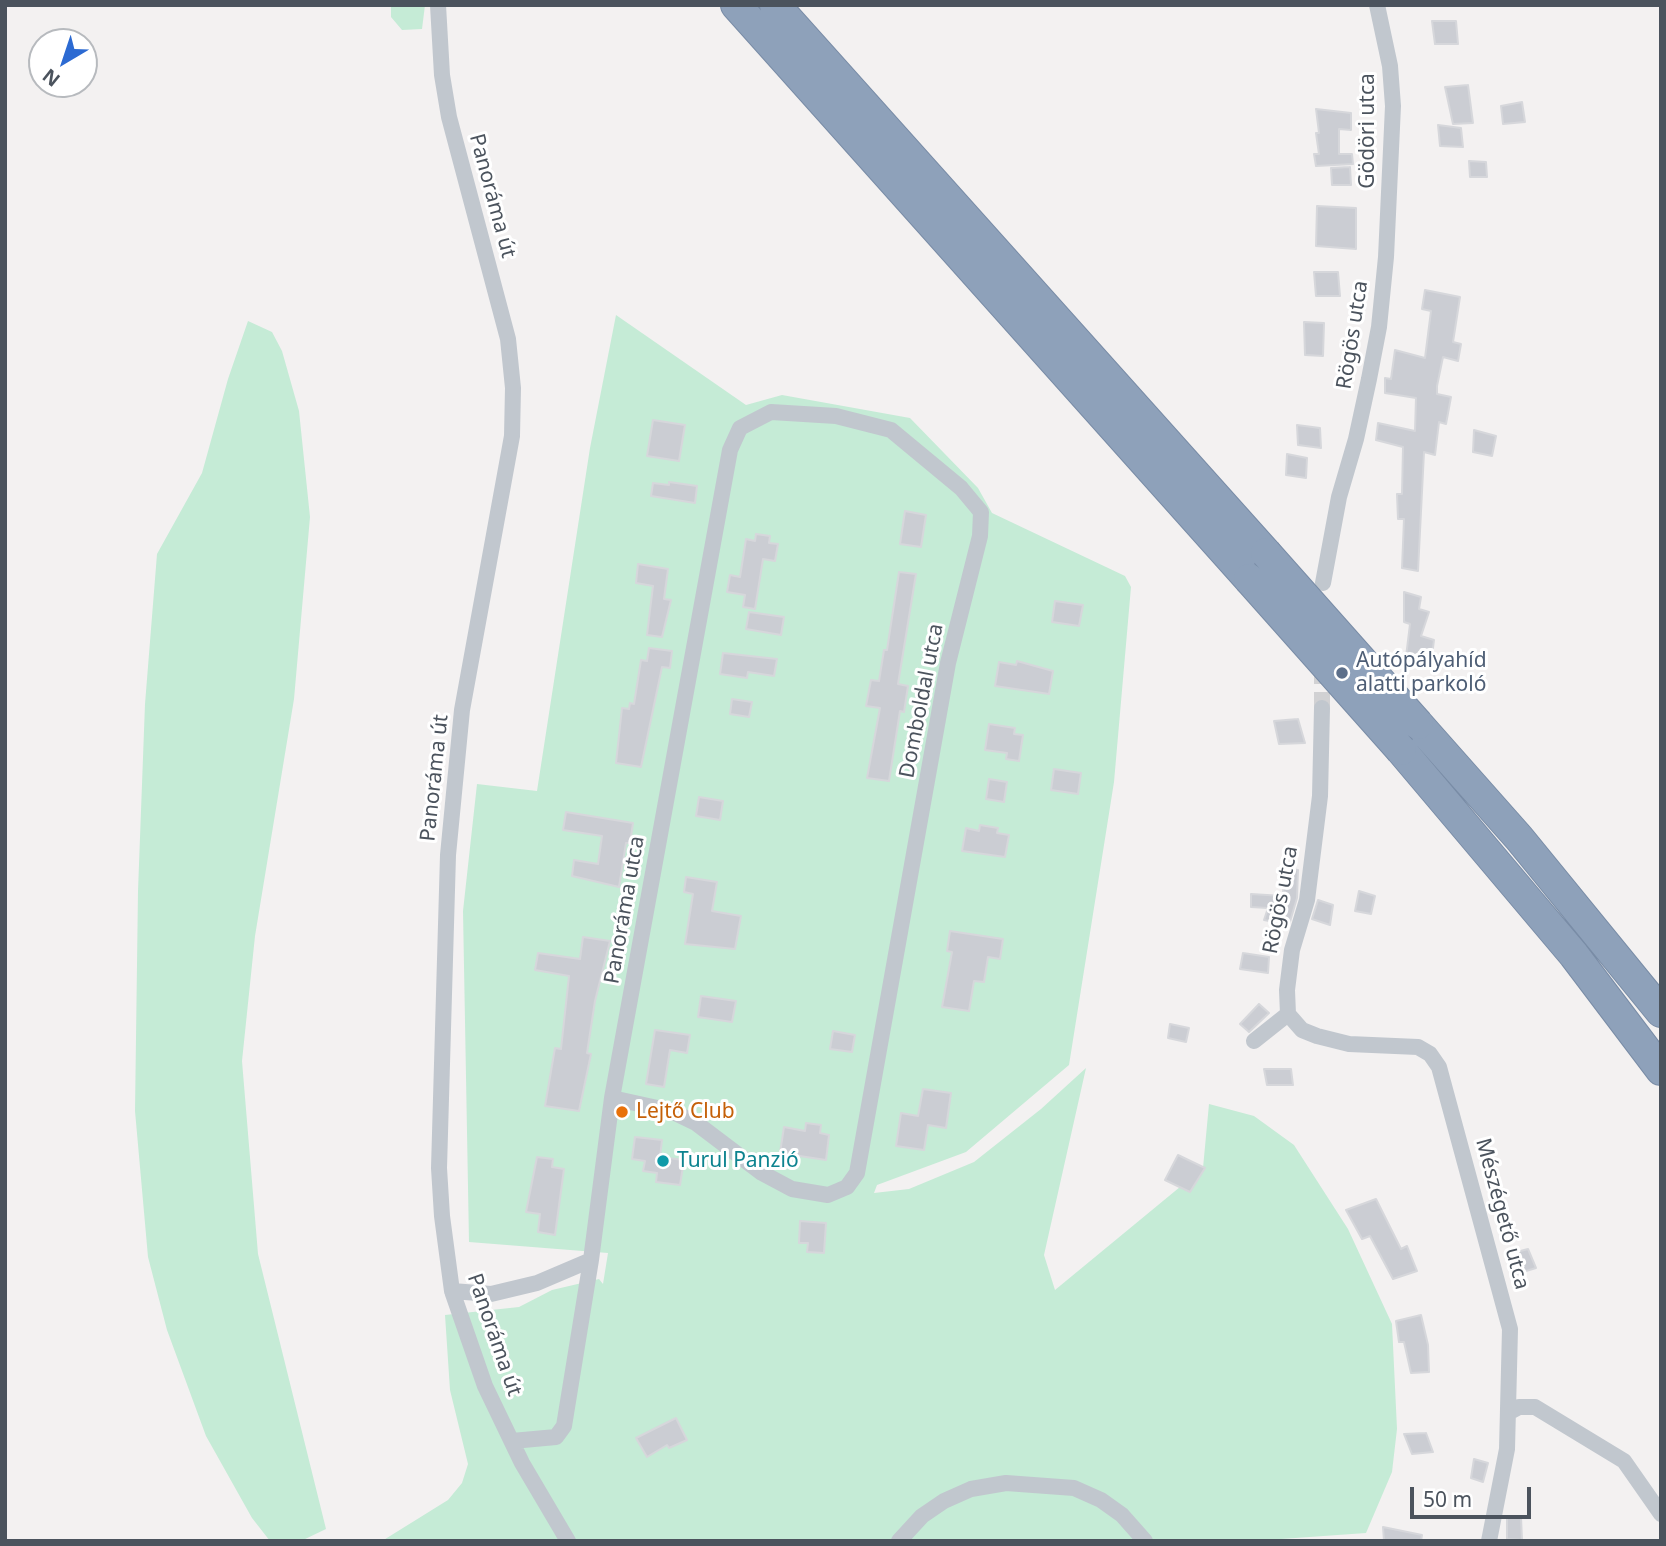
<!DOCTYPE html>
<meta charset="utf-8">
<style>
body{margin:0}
#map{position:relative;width:1666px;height:1546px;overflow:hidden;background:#f3f1f1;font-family:"Noto Sans",sans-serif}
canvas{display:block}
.frame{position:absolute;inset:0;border:7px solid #4b535d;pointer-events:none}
.north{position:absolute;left:28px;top:28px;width:70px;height:70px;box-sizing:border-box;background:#fff;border:2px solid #b7babe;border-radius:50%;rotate:219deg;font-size:19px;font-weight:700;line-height:28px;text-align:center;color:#4b535d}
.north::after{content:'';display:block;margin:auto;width:24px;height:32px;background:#2c6ad2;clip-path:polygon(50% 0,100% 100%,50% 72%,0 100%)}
.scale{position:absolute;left:1410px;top:1487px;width:121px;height:32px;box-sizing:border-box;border:4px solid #4b535d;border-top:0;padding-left:9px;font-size:21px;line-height:24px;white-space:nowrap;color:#4b535d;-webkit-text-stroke:5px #fff;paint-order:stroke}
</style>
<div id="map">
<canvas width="1666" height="1546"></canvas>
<div class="frame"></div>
<div class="north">N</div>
<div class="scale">50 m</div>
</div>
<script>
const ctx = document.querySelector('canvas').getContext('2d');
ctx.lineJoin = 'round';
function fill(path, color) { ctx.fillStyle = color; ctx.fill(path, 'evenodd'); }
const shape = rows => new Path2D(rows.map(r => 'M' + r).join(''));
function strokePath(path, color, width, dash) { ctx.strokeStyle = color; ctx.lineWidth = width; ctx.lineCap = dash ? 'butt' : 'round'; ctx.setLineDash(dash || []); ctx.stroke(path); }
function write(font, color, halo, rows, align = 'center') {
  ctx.font = font + ' "Noto Sans",sans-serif'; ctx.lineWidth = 6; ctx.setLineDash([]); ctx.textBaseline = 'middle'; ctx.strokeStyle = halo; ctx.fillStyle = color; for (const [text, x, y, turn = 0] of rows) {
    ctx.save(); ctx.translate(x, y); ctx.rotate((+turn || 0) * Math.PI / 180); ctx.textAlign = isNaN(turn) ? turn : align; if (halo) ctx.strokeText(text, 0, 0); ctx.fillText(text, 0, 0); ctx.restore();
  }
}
fill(shape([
 [391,5,425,5,422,29,402,30,391,17],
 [616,315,746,405,782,395,910,418,978,488,992,513,1125,576,1131,587,1114,782,1069,1065,966,1152,877,1185,874,1193,909,1189,974,1162,1041,1109,1086,1068,1044,1255,1055,1290,1203,1168,1209,1104,1254,1116,1294,1145,1348,1229,1392,1324,1397,1429,1392,1472,1366,1533,1253,1541,382,1541,448,1500,462,1483,468,1464,450,1390,445,1315,519,1307,552,1290,599,1279,603,1284,608,1253,469,1242,463,911,477,784,537,791,590,448],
 [248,321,272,332,282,351,299,411,310,517,294,699,255,936,242,1061,258,1254,326,1529,301,1541,270,1541,252,1518,206,1436,167,1330,148,1257,135,1111,138,891,145,704,157,554,202,473,228,379]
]), '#c5ebd6');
const building = shape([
 [1432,21,1456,21,1458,44,1435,44,1432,21],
 [1468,85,1473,123,1453,124,1445,87,1468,85],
 [1522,102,1525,122,1503,124,1501,106,1522,102],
 [1316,109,1351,113,1351,130,1339,129,1339,154,1352,154,1353,164,1316,166,1314,154,1319,154,1316,133,1319,133,1316,109],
 [1438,125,1461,128,1463,147,1440,146,1438,125],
 [1469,161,1486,162,1487,177,1470,177,1469,161],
 [1350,167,1351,185,1332,185,1331,168,1350,167],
 [1317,206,1356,208,1356,249,1316,246,1317,206],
 [1314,272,1338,272,1340,296,1316,296,1314,272],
 [1425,290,1460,297,1453,342,1461,344,1458,361,1443,357,1437,386,1437,394,1451,397,1446,424,1439,422,1435,455,1424,452,1418,571,1402,568,1404,519,1398,519,1397,494,1402,494,1403,447,1376,440,1378,423,1415,431,1416,398,1385,393,1385,378,1391,379,1395,350,1425,358,1431,311,1422,309,1425,290],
 [1304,322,1324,323,1323,356,1305,355,1304,322],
 [653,420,685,425,679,461,647,456,653,420],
 [1297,425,1320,428,1321,448,1298,445,1297,425],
 [1474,430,1496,436,1492,456,1473,452,1474,430],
 [1287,454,1307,458,1306,478,1286,475,1287,454],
 [669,482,697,486,695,503,651,496,653,483,669,485,669,482],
 [905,511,926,515,921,547,900,544,905,511],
 [756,534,770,536,769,543,778,544,775,561,763,559,755,609,743,607,745,595,727,592,730,575,740,577,746,539,755,541,756,534],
 [638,564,668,569,664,599,671,600,662,637,647,635,653,586,636,583,638,564],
 [899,572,916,574,898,684,908,686,904,712,900,711,889,781,867,778,880,708,866,706,871,680,879,681,884,650,887,650,899,572],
 [1404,592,1421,597,1419,609,1429,612,1421,636,1434,640,1432,656,1419,652,1417,663,1413,662,1411,666,1405,665,1410,624,1404,622,1404,592],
 [1055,601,1083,605,1079,626,1052,622,1055,601],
 [749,612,784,617,781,635,746,629,749,612],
 [649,648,672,651,670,668,662,667,641,767,616,763,622,708,629,709,630,703,634,704,641,660,647,661,649,648],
 [723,653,777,659,774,676,748,672,747,678,720,674,723,653],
 [1017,661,1053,671,1049,694,995,686,999,662,1016,665,1017,661],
 [732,699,752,702,749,717,730,714,732,699],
 [1298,719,1305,743,1279,744,1274,721,1298,719],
 [989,724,1015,728,1014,734,1023,735,1019,761,1006,759,1007,753,985,750,989,724],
 [1054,769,1081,773,1078,794,1051,790,1054,769],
 [989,779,1007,782,1004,802,986,799,989,779],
 [699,797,723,801,720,820,696,816,699,797],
 [566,812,633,823,630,843,626,843,619,887,572,876,574,860,598,864,602,836,563,830,566,812],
 [980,825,998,828,997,833,1009,835,1005,857,962,851,966,828,979,831,980,825],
 [1284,868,1298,870,1297,898,1289,925,1264,920,1268,908,1251,907,1251,894,1283,896,1284,868],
 [686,877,717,882,712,911,741,916,735,949,685,944,693,894,684,892,686,877],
 [1359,891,1375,896,1371,914,1355,911,1359,891],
 [1318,900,1333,905,1330,925,1312,919,1318,900],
 [950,931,1003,939,1000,959,988,957,984,982,974,981,969,1011,942,1007,952,952,947,951,950,931],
 [583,937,610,941,595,1001,587,1053,591,1054,579,1111,545,1106,555,1048,561,1049,569,976,535,970,538,953,580,959,583,937],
 [1243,953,1269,957,1268,973,1240,969,1243,953],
 [701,996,736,1001,732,1022,698,1017,701,996],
 [1259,1004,1269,1013,1249,1032,1240,1024,1259,1004],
 [1170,1024,1189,1028,1186,1042,1168,1038,1170,1024],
 [655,1030,690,1035,687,1053,670,1050,664,1087,646,1084,655,1030],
 [833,1031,855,1035,852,1052,830,1049,833,1031],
 [1264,1069,1291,1069,1293,1085,1267,1085,1264,1069],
 [923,1089,951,1093,946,1128,928,1125,924,1150,896,1146,901,1113,918,1116,923,1089],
 [806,1123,821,1125,820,1133,829,1135,826,1160,780,1153,784,1127,805,1131,806,1123],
 [635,1137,662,1140,660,1157,684,1160,680,1185,656,1182,657,1173,643,1171,645,1161,632,1159,635,1137],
 [1178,1155,1205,1168,1190,1192,1165,1180,1178,1155],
 [537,1157,553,1159,552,1167,564,1169,555,1235,538,1232,540,1214,526,1212,537,1157],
 [1376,1199,1401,1249,1407,1246,1417,1271,1393,1279,1370,1236,1362,1239,1346,1210,1376,1199],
 [800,1221,826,1223,824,1253,807,1252,808,1243,799,1243,800,1221],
 [1528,1249,1536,1268,1516,1274,1505,1255,1528,1249],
 [1421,1315,1428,1345,1429,1372,1411,1373,1404,1342,1399,1342,1396,1321,1421,1315],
 [676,1418,687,1440,669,1448,667,1445,647,1457,636,1438,676,1418],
 [1426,1433,1433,1452,1412,1454,1404,1434,1426,1433],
 [1474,1459,1488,1463,1483,1482,1471,1478,1474,1459],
 [1507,1517,1521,1517,1522,1540,1507,1539,1507,1517],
 [1383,1527,1422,1535,1421,1541,1384,1541,1383,1527]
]);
fill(building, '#cbcdd3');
strokePath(building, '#d6d7db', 2);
strokePath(shape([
 [1322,708,1322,662]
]), '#d1d1d3', 16, [16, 8]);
const motorway = shape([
 [736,5,1249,579],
 [775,5,1266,553],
 [1418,724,1519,838,1661,1012],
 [1401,750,1574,955,1661,1070]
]);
strokePath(motorway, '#798ca6', 32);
strokePath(shape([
 [438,5,442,75,449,117,508,339,513,388,512,436,462,710,448,855,439,1168,442,1216,452,1291,485,1386,522,1463,568,1541],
 [1323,583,1339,497,1356,439,1369,379,1379,327,1386,257,1393,106,1390,66,1377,5],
 [1288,1014,1302,1030,1317,1036,1349,1044,1418,1047,1430,1054,1439,1067,1510,1329,1507,1449,1489,1541],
 [1254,1041,1288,1014,1287,990,1292,950,1307,900,1320,796,1322,708],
 [452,1291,491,1294,537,1283,591,1260],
 [1508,1413,1519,1407,1535,1407,1624,1461,1661,1514],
 [512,1441,556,1437,564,1426,591,1260,612,1098,730,450,740,428,771,412,836,416,891,430,961,488,981,512,980,536,948,663,857,1173,847,1187,828,1195,792,1189,762,1173,696,1123,671,1111,612,1098],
 [899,1541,922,1516,944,1501,971,1489,1006,1483,1074,1488,1101,1500,1122,1515,1145,1541]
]), '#c1c7ce', 16);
strokePath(motorway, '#8ea1ba', 30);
const motorwayBridge = shape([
 [1266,553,1418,724],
 [1249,579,1401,750]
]);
strokePath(motorwayBridge, '#798ca6', 32, []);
strokePath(motorwayBridge, '#8ea1ba', 30);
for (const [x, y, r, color] of [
 [1342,673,7,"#5c6f8a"],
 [622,1112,7,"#e8710a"],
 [663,1161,7,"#0f9aa8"]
]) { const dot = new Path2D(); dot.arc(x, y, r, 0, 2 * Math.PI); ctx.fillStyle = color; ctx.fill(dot); strokePath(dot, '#fff', 2.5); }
write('21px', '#4b535d', '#fff', [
 ["Gödöri utca",1368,131,-90],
 ["Panoráma út",492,196,75],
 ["Rögös utca",1353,335,-81],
 ["Domboldal utca",922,701,-79],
 ["Panoráma út",435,778,-84],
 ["Rögös utca",1281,900,-79],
 ["Panoráma utca",625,910,-80],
 ["Mészégető utca",1502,1214,75],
 ["Panoráma út",494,1335,71]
]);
write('21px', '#4e5e75', '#fff', [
 ["Autópályahíd",1356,661],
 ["alatti parkoló",1356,685]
], 'left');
write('21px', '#c56008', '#fff', [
 ["Lejtő Club",636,1112]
], 'left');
write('21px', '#0d838f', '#fff', [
 ["Turul Panzió",677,1161]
], 'left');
</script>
